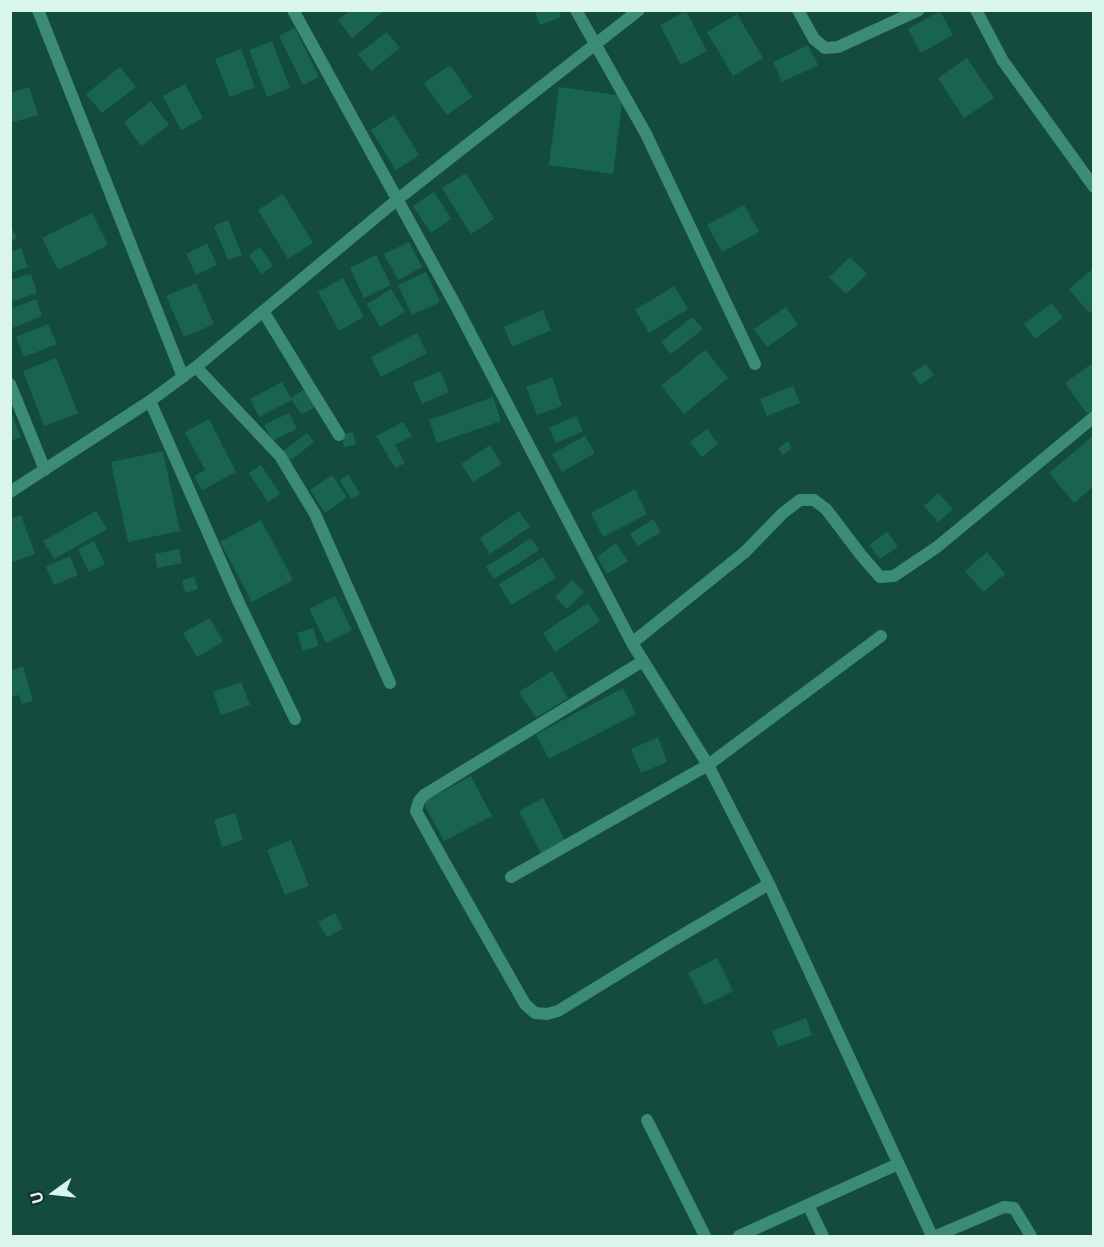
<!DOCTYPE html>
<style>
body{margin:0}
#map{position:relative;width:1104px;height:1247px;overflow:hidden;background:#134c3e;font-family:"Noto Sans",sans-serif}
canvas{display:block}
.frame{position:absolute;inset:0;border:12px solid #daf6ec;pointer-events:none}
.north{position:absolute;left:24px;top:1163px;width:60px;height:60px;-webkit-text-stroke:4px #162d26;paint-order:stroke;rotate:255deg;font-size:16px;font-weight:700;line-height:24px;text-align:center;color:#daf6ec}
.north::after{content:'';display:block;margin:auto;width:21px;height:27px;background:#daf6ec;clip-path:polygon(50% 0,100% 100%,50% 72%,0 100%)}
</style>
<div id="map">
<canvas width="1104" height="1247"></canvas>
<div class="frame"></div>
<div class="north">U</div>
</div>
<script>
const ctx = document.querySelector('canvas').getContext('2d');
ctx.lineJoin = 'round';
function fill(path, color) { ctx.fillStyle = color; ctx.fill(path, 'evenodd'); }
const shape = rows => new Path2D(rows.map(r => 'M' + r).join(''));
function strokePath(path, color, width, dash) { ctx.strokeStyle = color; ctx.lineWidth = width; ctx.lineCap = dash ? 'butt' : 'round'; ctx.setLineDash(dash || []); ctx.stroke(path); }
fill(shape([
 [350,10,385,10,352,38,338,20],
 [534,10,559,10,561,17,540,25],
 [686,11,707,51,681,65,660,25],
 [940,11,953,35,921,53,908,29],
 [737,14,763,58,733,76,707,32],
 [295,28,319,77,303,85,279,36],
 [387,32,400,48,371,71,358,54],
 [272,41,290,88,267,97,249,50],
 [808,45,818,65,782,82,773,62],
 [241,49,255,87,230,97,215,59],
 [967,58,994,98,964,118,938,78],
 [450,65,472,97,447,115,424,83],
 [120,67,136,87,102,113,86,94],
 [185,84,203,118,181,130,163,96],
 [29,87,38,115,10,123,10,93],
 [559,87,623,96,613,174,549,165],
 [151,101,169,125,141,146,124,122],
 [394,115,419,155,396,170,371,130],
 [466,173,494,219,471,234,442,188],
 [434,192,451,219,431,233,413,206],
 [283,194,313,243,288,259,258,210],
 [744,205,759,232,722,252,707,225],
 [92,213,108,245,58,270,42,238],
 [228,220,242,255,228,260,214,226],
 [10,225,17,238,10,242],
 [409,242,422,267,398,280,384,254],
 [207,243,217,265,196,275,186,254],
 [260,247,273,266,261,274,249,255],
 [21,248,28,267,10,273,10,252],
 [376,255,391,285,364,298,350,268],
 [850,257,867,274,846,294,829,277],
 [1094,268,1094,309,1089,313,1069,289],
 [426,272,440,302,412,315,398,285],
 [31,274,37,293,10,302,10,280],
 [343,278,364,317,339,331,318,292],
 [196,283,214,324,184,337,166,296],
 [674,286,688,309,649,333,635,310],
 [391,289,405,312,380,327,367,304],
 [36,299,42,316,10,329,10,309],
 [1052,303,1063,318,1035,339,1024,324],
 [786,307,798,325,767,347,754,329],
 [543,310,551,330,512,347,504,327],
 [692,317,703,329,671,354,661,342],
 [48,324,57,344,24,357,16,337],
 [417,333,427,353,381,377,371,357],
 [705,350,728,378,684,414,661,386],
 [56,358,78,413,44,426,23,371],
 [1094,362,1094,410,1087,414,1065,383],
 [926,364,934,375,920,385,912,373],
 [440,371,449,392,422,404,413,383],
 [552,377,562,406,537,415,526,387],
 [282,382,291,398,308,387,319,404,302,415,292,400,259,417,250,399],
 [793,386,800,403,767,416,760,399],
 [493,397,501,421,437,443,429,420],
 [10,410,21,437,10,441],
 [289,413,297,429,272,441,264,425],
 [576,416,583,431,556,443,549,428],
 [209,419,236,472,202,490,194,476,205,470,185,432],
 [403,422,412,436,395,445,405,463,395,468,376,436],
 [707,429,718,444,702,457,690,442],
 [353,432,356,445,344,447,342,434],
 [307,433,314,442,288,462,282,452],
 [1094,435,1094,486,1074,503,1049,473],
 [585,436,595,453,562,472,552,454],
 [788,441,792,448,783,455,778,449],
 [490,445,502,464,473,482,461,464],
 [163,451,180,531,128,542,111,462],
 [261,465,280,494,268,502,249,473],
 [348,474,360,494,351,499,340,480],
 [332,475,347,497,325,513,310,490],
 [635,489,647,514,603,537,591,513],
 [938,493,953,509,938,522,924,506],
 [96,511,107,529,54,559,43,541],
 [519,511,530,527,490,554,480,538],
 [21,515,35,554,10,563,10,519],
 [653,519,661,532,638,546,630,534],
 [261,520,293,580,252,602,220,542],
 [887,532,898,547,880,559,869,545],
 [531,538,539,550,494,579,486,567],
 [94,541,105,564,89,572,78,549],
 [616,543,628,561,607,574,597,557],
 [179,549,182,563,157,568,155,554],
 [987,552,1005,574,983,592,965,571],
 [70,556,78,575,54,585,46,567],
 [543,557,556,578,511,605,499,584],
 [194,577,198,589,185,593,182,580],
 [572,580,584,592,567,609,555,597],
 [335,596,352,630,326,643,309,609],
 [588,603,600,621,555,652,543,633],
 [210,618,223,642,197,657,183,633],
 [313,628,319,646,303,651,297,633],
 [23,666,33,701,22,704,19,695,10,697,10,671],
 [552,671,568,698,536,718,519,692],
 [241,682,250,705,221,715,213,692],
 [623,688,636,714,549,759,536,734],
 [658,737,667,762,641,773,631,749],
 [471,776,492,816,444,841,423,802],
 [543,798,565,840,541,853,519,811],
 [235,813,243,840,222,847,214,820],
 [291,840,309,886,285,895,267,850],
 [335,913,343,929,327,937,318,922],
 [717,958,733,991,705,1005,688,973],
 [806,1018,812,1035,778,1047,772,1031]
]), '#186451');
strokePath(shape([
 [708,765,881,636]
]), '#3b8b76', 12);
strokePath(shape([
 [38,10,183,377],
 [293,10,456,306,632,643,708,765,769,884,932,1236],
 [576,10,646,134,755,364],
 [798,10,814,39,825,48,838,47,919,10],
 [976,10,1003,61,1094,187],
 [263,311,339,435],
 [196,367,280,456,315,514,390,683],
 [10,384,45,470],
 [150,401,239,603,295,719],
 [10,492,150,401,196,367,398,199,639,10],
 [632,643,745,552,783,513,800,500,814,500,826,509,861,555,880,577,894,576,937,547,1094,417],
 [643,661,424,795,419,801,416,811,442,858,525,1004,535,1013,547,1014,558,1011,672,941,769,884],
 [511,877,708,765],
 [647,1120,705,1236],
 [808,1205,823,1236],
 [739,1236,898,1164],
 [936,1236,1004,1207,1014,1208,1031,1236]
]), '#3b8b76', 12);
</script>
